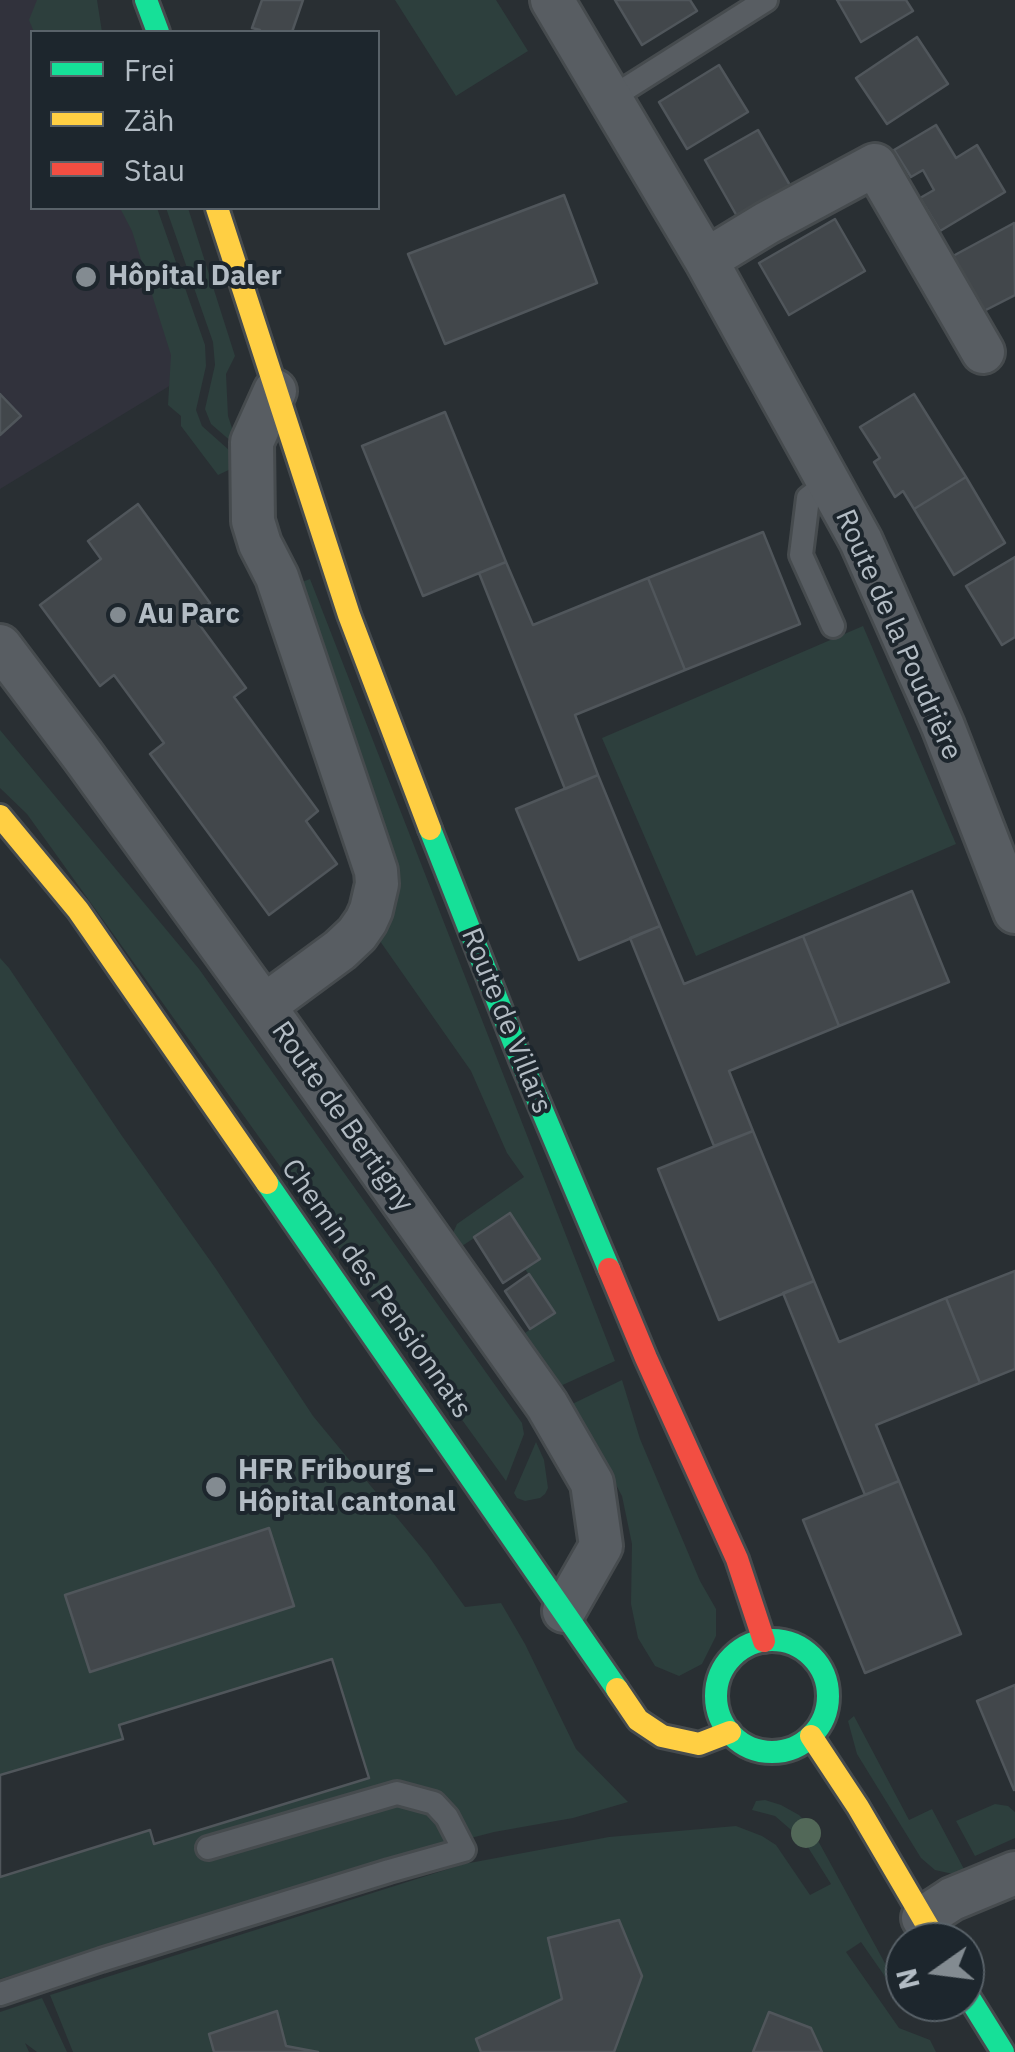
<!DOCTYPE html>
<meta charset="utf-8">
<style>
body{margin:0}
#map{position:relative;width:1015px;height:2052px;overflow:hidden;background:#292f33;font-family:"IBM Plex Sans",sans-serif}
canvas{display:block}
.legend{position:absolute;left:30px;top:30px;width:350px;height:180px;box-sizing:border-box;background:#1d262d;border:2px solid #596269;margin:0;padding:12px 18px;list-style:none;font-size:30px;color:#b3bcc4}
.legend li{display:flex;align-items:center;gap:20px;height:50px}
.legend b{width:50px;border:2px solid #596269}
.north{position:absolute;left:885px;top:1922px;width:100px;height:100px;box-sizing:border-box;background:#1d262d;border:2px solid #596269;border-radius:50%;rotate:256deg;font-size:28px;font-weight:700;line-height:40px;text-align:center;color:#b3bcc4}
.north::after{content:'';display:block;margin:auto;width:35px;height:45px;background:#838b91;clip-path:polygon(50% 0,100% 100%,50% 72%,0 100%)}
</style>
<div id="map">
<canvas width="1015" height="2052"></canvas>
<ul class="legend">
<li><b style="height:12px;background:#16e098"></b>Frei</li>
<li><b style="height:12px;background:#ffcf43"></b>Zäh</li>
<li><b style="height:12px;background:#f24e42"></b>Stau</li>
</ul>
<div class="north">N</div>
</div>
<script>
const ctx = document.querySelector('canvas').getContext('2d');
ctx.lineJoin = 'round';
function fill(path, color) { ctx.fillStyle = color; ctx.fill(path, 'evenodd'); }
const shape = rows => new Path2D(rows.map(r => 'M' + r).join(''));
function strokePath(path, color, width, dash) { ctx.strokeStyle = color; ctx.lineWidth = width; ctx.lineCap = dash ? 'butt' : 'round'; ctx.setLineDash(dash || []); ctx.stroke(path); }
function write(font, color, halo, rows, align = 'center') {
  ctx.font = font + ' "IBM Plex Sans",sans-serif'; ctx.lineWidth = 8; ctx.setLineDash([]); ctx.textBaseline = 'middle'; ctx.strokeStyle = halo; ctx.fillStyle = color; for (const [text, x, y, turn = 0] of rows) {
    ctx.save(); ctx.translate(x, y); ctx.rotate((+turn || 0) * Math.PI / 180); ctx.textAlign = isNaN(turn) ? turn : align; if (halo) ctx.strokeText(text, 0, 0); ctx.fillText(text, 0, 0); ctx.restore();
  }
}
fill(shape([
 [0,0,83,0,94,32,32,32,32,208,145,208,199,368,0,489]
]), '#31323c');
fill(shape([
 [37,0,97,0,102,32,34,32,29,20],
 [395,0,496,0,528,51,456,96],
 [120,208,157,208,205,345,206,366,196,410,202,426,229,450,235,467,218,475,181,426,181,416,168,405,171,355,132,231],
 [166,208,188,208,235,356,226,374,228,416,237,443,233,443,211,424,205,409,215,365,213,342],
 [310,579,615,1361,556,1388,522,1335,554,1313,525,1269,540,1259,511,1214,462,1246,453,1233,457,1224,524,1177,507,1153,471,1071,375,934,319,652,320,635,302,582],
 [863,626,956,844,696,956,602,738],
 [0,730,199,969,522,1423,524,1434,506,1481,27,814,0,788],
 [0,958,9,968,122,1136,216,1269,313,1416,427,1554,465,1607,501,1603,525,1644,576,1749,628,1802,573,1818,494,1832,421,1851,274,1900,252,1901,0,1979,0,1877,150,1830,154,1844,368,1778,332,1659,120,1725,123,1739,0,1775],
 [622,1380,640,1439,700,1581,716,1609,716,1636,702,1664,679,1676,655,1666,638,1638,631,1604,632,1544,622,1496,590,1436,568,1406],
 [536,1442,544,1460,548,1488,545,1494,540,1498,525,1501,517,1498,514,1493],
 [854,1716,909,1820,932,1809,965,1871,953,1874,935,1870,921,1858,857,1754,848,1721],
 [765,1800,781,1805,799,1815,810,1826,905,2000,902,2001,861,1942,846,1952,899,2028,930,2040,936,2052,73,2052,50,1995,464,1864,609,1837,736,1826,762,1836,776,1845,810,1895,831,1884,804,1841,775,1816,752,1810,756,1801],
 [995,1804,1008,1806,1015,1812,1015,1838,975,1856,956,1821],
 [42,1998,67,2052,37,2052,25,2043,29,2052,0,2052,0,2012]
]), '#2d3f3d');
const building = shape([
 [262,0,303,0,292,32,260,32,260,30,252,28,262,0],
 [615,0,690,0,697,11,642,45,615,0],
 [837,0,906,0,913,11,861,42,837,0],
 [917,37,948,84,887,124,856,78,917,37],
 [719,65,748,112,687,149,659,102,719,65],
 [936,125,956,158,977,145,1005,192,940,231,920,198,934,190,923,170,911,177,894,150,936,125],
 [758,130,791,187,738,218,705,160,758,130],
 [564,195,597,283,445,344,408,254,564,195],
 [835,219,865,271,789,315,759,263,835,219],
 [1014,223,1015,295,982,312,953,256,1014,223],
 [0,394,21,416,0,435,0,394],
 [914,394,966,477,914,509,903,491,895,497,874,462,880,458,860,427,914,394],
 [445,412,506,562,423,596,362,446,445,412],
 [966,477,1005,543,954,575,914,509,966,477],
 [138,504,210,603,193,616,246,688,234,697,318,811,306,821,337,864,269,915,150,754,164,743,114,675,100,686,40,605,101,559,88,541,138,504],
 [763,532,800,624,685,670,648,578,763,532],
 [1015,557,1015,637,1002,645,966,586,1015,557],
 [506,562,533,625,648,578,685,670,575,715,598,775,565,789,479,573,506,562],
 [598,775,660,926,579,960,516,809,598,775],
 [912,891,949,982,839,1026,803,936,912,891],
 [660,926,684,984,803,936,839,1026,729,1071,753,1131,714,1146,630,938,660,926],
 [753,1131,814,1281,719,1320,658,1169,753,1131],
 [510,1213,540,1259,503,1283,474,1237,510,1213],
 [1015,1271,1015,1369,980,1383,946,1298,1015,1271],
 [529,1274,555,1313,530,1329,505,1291,529,1274],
 [814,1281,839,1342,946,1298,980,1383,876,1425,899,1481,865,1495,783,1293,814,1281],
 [899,1481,961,1634,865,1673,803,1520,899,1481],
 [269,1528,294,1606,90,1672,65,1595,269,1528],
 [332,1659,369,1778,154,1844,150,1830,0,1877,0,1775,123,1739,119,1725,332,1659],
 [332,1659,369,1778,154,1844,150,1830,0,1877,0,1775,123,1739,119,1725,332,1659],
 [1015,1685,1015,1789,1014,1790,977,1701,1015,1685],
 [619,1920,642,1976,614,2052,481,2052,476,2039,562,1999,548,1938,619,1920],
 [277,2011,286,2046,318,2052,214,2052,209,2034,277,2011],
 [769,2012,811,2028,822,2052,753,2052,769,2012]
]);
fill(building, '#42474b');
strokePath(building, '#50565b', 2.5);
const lane = shape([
 [611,98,766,0],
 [828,483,808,498,801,555,833,626],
 [0,1994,101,1960,389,1871,464,1850,447,1817,434,1803,397,1793,208,1848]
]);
const street = shape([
 [552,0,706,260,861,541,943,726,1015,912],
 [706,260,767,223,875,165,983,352],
 [0,646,83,756,264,1006,547,1405,592,1483,601,1546,564,1611],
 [264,1006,340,950,357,934,366,921,371,910,377,884,376,871,367,844,277,577,260,544,253,521,252,442,275,391],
 [923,1918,952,1899,1015,1873]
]);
const fast = shape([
 [146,0,158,32],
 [430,829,520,1058,609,1269],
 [267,1183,617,1689],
 '716 1696a56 56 0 1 1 112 0a56 56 0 1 1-112 0Z',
 [965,1991,1003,2052]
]);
const slow = shape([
 [217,208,349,615,430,829],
 [0,816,78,910,267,1183],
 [617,1689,638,1720,662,1736,699,1744,730,1732],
 [811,1736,858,1807,937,1942]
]);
const jam = shape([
 [609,1269,646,1358,737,1559,764,1641]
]);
strokePath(lane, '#464b4e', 28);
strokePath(street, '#464b4e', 48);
strokePath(fast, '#464b4e', 28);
strokePath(slow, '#464b4e', 28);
strokePath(jam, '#464b4e', 28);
strokePath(lane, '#585d62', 22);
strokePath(street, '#585d62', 42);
strokePath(fast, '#16e098', 22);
strokePath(slow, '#ffcf43', 22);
strokePath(jam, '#f24e42', 22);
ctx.fillStyle = '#526858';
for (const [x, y] of [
 [806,1833]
]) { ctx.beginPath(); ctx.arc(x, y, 15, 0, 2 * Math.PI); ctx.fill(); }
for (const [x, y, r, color] of [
 [86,277,12,"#838b91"],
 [118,615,10,"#838b91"],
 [216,1487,12,"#838b91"]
]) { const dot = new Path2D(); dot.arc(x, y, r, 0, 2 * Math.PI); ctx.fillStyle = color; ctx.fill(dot); strokePath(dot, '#1d262d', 4); }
write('bold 28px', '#b3bcc4', '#1d262d', [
 ["Hôpital Daler",108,277],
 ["Au Parc",138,615],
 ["HFR Fribourg –",238,1471],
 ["Hôpital cantonal",238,1503]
], 'left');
write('28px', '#b3bcc4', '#1d262d', [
 ["Route de la Poudrière",898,635,66],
 ["Route de Villars",506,1021,68],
 ["Route de Bertigny",342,1117,55],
 ["Chemin des Pensionnats",376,1289,55]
]);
</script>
